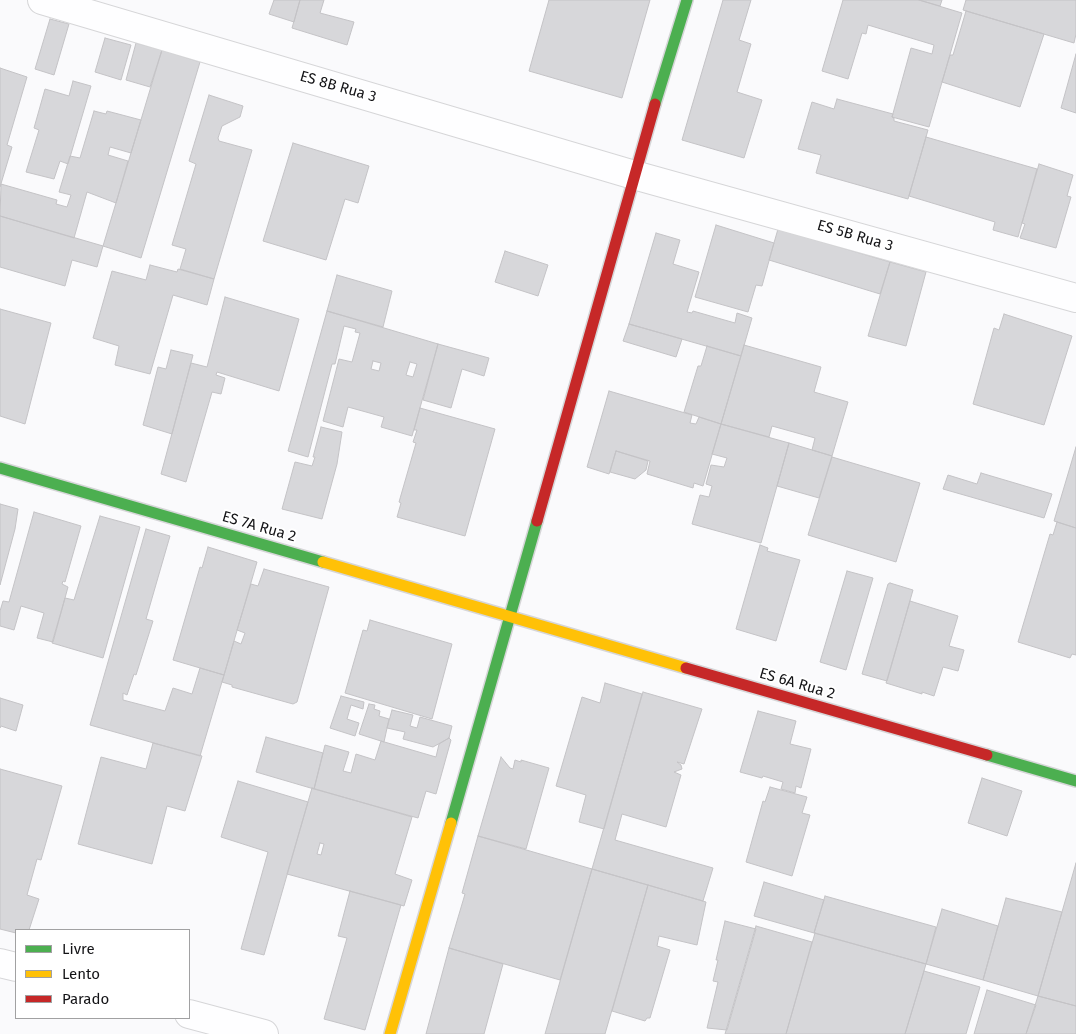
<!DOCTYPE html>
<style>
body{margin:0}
#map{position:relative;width:1076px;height:1034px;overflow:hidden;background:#fafafc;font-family:"Fira Sans",sans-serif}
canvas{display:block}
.legend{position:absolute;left:15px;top:929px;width:175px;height:90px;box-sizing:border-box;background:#fff;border:1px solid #a1a1a2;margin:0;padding:6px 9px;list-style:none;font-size:15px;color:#131316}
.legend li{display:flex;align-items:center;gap:10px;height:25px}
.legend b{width:25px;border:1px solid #a1a1a2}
</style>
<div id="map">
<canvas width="1076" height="1034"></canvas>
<ul class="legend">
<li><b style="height:6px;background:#4caf50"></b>Livre</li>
<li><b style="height:6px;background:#ffc107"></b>Lento</li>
<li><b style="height:6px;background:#c62828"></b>Parado</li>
</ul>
</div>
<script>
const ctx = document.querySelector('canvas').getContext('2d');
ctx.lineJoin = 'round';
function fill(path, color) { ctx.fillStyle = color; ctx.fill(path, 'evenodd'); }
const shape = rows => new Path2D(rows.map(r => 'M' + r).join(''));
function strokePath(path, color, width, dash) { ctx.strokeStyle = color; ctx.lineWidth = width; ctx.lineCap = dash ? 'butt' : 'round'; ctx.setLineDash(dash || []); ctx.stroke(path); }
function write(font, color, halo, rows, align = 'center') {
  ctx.font = font + ' "Fira Sans",sans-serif'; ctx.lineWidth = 4; ctx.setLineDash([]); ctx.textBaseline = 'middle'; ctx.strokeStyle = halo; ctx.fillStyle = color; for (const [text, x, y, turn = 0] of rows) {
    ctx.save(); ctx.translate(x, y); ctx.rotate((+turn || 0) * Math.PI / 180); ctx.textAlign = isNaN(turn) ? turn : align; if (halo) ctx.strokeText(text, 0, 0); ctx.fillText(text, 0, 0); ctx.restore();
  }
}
const building = shape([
 [274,0,300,0,294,22,269,14,274,0],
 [300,0,324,0,320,13,354,22,347,45,292,28,300,0],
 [549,0,650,0,622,98,529,71,549,0],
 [723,0,751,0,739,40,751,44,737,92,762,100,744,158,682,140,723,0],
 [843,0,919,0,962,13,929,127,892,117,911,48,932,54,934,45,868,25,866,34,862,33,848,79,822,71,843,0],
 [919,0,942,0,940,6,919,0],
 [966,0,1076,0,1076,34,1074,43,963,10,966,0],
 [966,11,1044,34,1020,107,942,82,950,55,953,55,966,11],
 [50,19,69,24,54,75,35,69,50,19],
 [105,38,131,45,121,80,95,72,105,38],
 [136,43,162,50,150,87,126,80,136,43],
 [162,50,200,62,141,258,103,246,162,50],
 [1076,54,1076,113,1061,108,1076,54],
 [0,68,27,77,7,145,12,147,0,187,0,68],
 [73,81,91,86,68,164,60,161,54,179,26,172,39,130,34,128,45,89,69,96,73,81],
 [209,95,243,106,240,117,222,126,218,138,219,141,252,150,214,279,180,269,186,249,172,245,196,164,189,161,209,95],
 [837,99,893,114,892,117,894,118,894,121,928,130,908,199,816,173,821,155,798,149,812,102,834,109,837,99],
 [94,111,106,114,107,111,141,120,131,153,110,147,108,155,128,161,116,203,87,192,74,238,0,216,1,184,57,200,56,204,67,207,71,195,59,192,70,156,80,158,94,111],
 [926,137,1037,169,1018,237,993,230,995,222,909,196,926,137],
 [293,143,369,166,358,203,345,199,326,260,263,241,293,143],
 [1039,164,1073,175,1067,196,1071,197,1056,248,1020,238,1025,224,1022,223,1039,164],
 [0,216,103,246,97,267,72,260,65,286,0,267,0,216],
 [716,225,774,243,762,286,756,285,748,312,695,297,716,225],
 [778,229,890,262,880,294,769,260,778,229],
 [656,233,680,240,673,264,699,272,687,312,692,313,693,311,735,323,737,313,752,318,741,356,629,324,656,233],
 [505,251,548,265,538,296,495,282,505,251],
 [890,262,926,272,906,346,868,336,890,262],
 [150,265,177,272,178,269,214,279,207,305,173,295,150,374,115,365,119,346,93,338,112,271,146,280,150,265],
 [337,275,392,291,383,327,327,311,337,275],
 [225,297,299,319,279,391,217,372,216,375,225,378,221,394,212,392,186,482,161,474,191,363,207,367,225,297],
 [0,309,51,323,25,424,0,416,0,309],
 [327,311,438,344,412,436,381,427,384,417,348,407,343,427,323,421,339,359,352,362,360,333,355,332,356,329,344,326,335,364,332,364,308,457,288,451,327,311],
 [373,361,381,363,379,371,371,369,373,361],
 [410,362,417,364,413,377,406,375,410,362],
 [1004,314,1072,336,1044,425,973,404,994,328,999,330,1004,314],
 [629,324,682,339,676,357,623,341,629,324],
 [438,344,489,358,484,376,462,369,451,408,423,400,438,344],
 [744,345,821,367,814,392,848,402,832,456,812,450,815,438,772,426,769,437,721,424,744,345],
 [707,346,741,356,721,424,684,412,698,366,701,366,707,346],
 [171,350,193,355,172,434,143,425,158,367,166,369,171,350],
 [609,391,692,415,690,423,696,424,699,417,721,424,703,486,694,483,693,488,647,474,650,461,616,451,609,474,587,467,609,391],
 [420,408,495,429,465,536,397,517,401,503,399,502,416,443,413,442,417,430,414,430,420,408],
 [721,424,789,443,761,543,692,524,700,495,709,497,712,486,706,484,711,465,724,467,727,458,712,454,721,424],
 [321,427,342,432,337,464,322,519,282,509,295,462,312,466,315,457,313,457,321,427],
 [789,443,832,456,819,498,777,486,789,443],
 [1076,447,1076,528,1054,521,1076,447],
 [616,451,648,461,646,470,635,479,610,472,616,451],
 [832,457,920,483,896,562,808,535,832,457],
 [981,473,1052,494,1044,518,943,489,948,475,977,484,981,473],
 [0,504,18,509,15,529,0,585,0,504],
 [34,512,81,526,65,582,63,581,62,584,68,587,53,642,37,638,44,613,21,606,14,630,0,626,0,611,3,601,9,602,34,512],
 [100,516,140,527,103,658,52,643,65,598,74,600,100,516],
 [1057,522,1076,528,1076,655,1072,654,1070,658,1018,642,1050,534,1053,535,1057,522],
 [146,529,170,536,146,619,153,621,136,675,134,674,127,695,123,693,123,700,165,711,173,688,192,694,200,668,224,675,200,756,90,725,146,529],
 [760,545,768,548,767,551,800,560,776,641,736,629,760,545],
 [208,547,257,562,224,675,173,660,200,567,202,568,208,547],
 [264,569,329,587,297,702,293,704,232,687,232,685,222,682,234,641,241,644,245,633,237,630,251,584,258,586,264,569],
 [847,571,873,578,846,670,820,662,847,571],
 [890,583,913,590,887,681,862,674,888,584,890,583],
 [910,601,958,616,949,646,964,650,958,671,943,667,934,696,922,692,922,694,886,683,910,601],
 [370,620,452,644,432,719,345,693,363,630,367,631,370,620],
 [605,683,642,694,604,829,579,822,586,795,556,786,582,697,600,703,605,683],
 [643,692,702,709,684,764,677,762,681,765,682,769,674,772,681,775,666,827,622,814,615,840,713,868,703,901,592,869,643,692],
 [341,696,364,702,363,709,351,705,347,719,359,723,355,736,330,728,341,696],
 [0,698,23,705,16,731,1,726,0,728,0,698],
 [369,704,375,705,374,709,380,711,379,716,389,719,384,742,359,734,369,704],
 [392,710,413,715,410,726,417,728,420,717,452,726,449,738,433,747,403,739,405,732,387,728,392,710],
 [758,711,796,721,790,744,811,749,801,788,796,786,795,793,781,789,783,782,763,776,762,778,740,772,758,711],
 [266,737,323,753,314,789,256,772,266,737],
 [449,738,451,740,436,794,426,791,418,818,314,789,325,745,349,752,343,771,351,773,356,754,375,760,381,741,436,757,439,744,449,738],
 [153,743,202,756,185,811,167,806,152,864,78,844,101,757,146,769,153,743],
 [501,757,510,768,513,769,515,760,521,762,521,760,549,768,526,849,478,836,501,757],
 [0,769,62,786,41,860,37,859,27,895,39,899,29,930,16,930,16,933,0,929,0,769],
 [982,778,1022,791,1007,836,968,823,982,778],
 [238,781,308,802,264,955,241,949,268,852,221,837,238,781],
 [770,787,807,797,802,813,810,815,792,876,746,862,763,801,765,802,770,787],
 [312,788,412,817,395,874,412,880,404,906,287,874,312,788],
 [320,843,324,844,321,855,317,854,320,843],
 [478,836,592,869,560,980,449,948,465,894,462,893,478,836],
 [1076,863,1076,1006,1038,996,1076,863],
 [592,869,648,885,605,1034,545,1034,592,869],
 [764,882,824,900,814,933,754,916,764,882],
 [648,885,706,902,697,945,659,936,657,946,670,950,650,1018,647,1018,645,1021,612,1011,648,885],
 [350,891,401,905,365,1030,324,1019,347,938,338,936,350,891],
 [825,896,936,927,926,964,814,933,825,896],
 [1006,898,1062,912,1038,996,983,980,1006,898],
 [942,909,998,926,983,980,926,964,942,909],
 [725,921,756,929,727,1030,707,1028,718,982,713,981,718,960,716,960,725,921],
 [756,926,812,942,786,1034,725,1034,756,926],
 [815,933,926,964,905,1034,786,1034,815,933],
 [449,948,503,964,484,1034,426,1034,449,948],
 [924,971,980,987,966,1034,905,1034,924,971],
 [987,990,1036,1005,1026,1034,974,1034,987,990],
 [1038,996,1076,1006,1076,1034,1026,1034,1038,996]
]);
fill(building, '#d7d7da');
strokePath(building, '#c4c3c6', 1);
const street = shape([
 [42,0,634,175,1076,298],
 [0,963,16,967],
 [189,1014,264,1034]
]);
const fast = shape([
 [655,104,687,0],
 [0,468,323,562],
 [987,755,1076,781],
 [451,823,537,521]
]);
const slow = shape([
 [323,562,686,668],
 [390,1034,451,823]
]);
const jam = shape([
 [537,521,655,104],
 [686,668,987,755]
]);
strokePath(street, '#d6d6d8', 30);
strokePath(fast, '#d6d6d8', 14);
strokePath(slow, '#d6d6d8', 14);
strokePath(jam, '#d6d6d8', 14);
strokePath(street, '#fefeff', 28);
strokePath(fast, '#4caf50', 11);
strokePath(slow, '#ffc107', 11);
strokePath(jam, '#c62828', 11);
write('15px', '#131316', '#fff', [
 ["ES 8B Rua 3",338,87,16],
 ["ES 5B Rua 3",855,236,16],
 ["ES 7A Rua 2",259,527,16],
 ["ES 6A Rua 2",797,684,16]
]);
</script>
